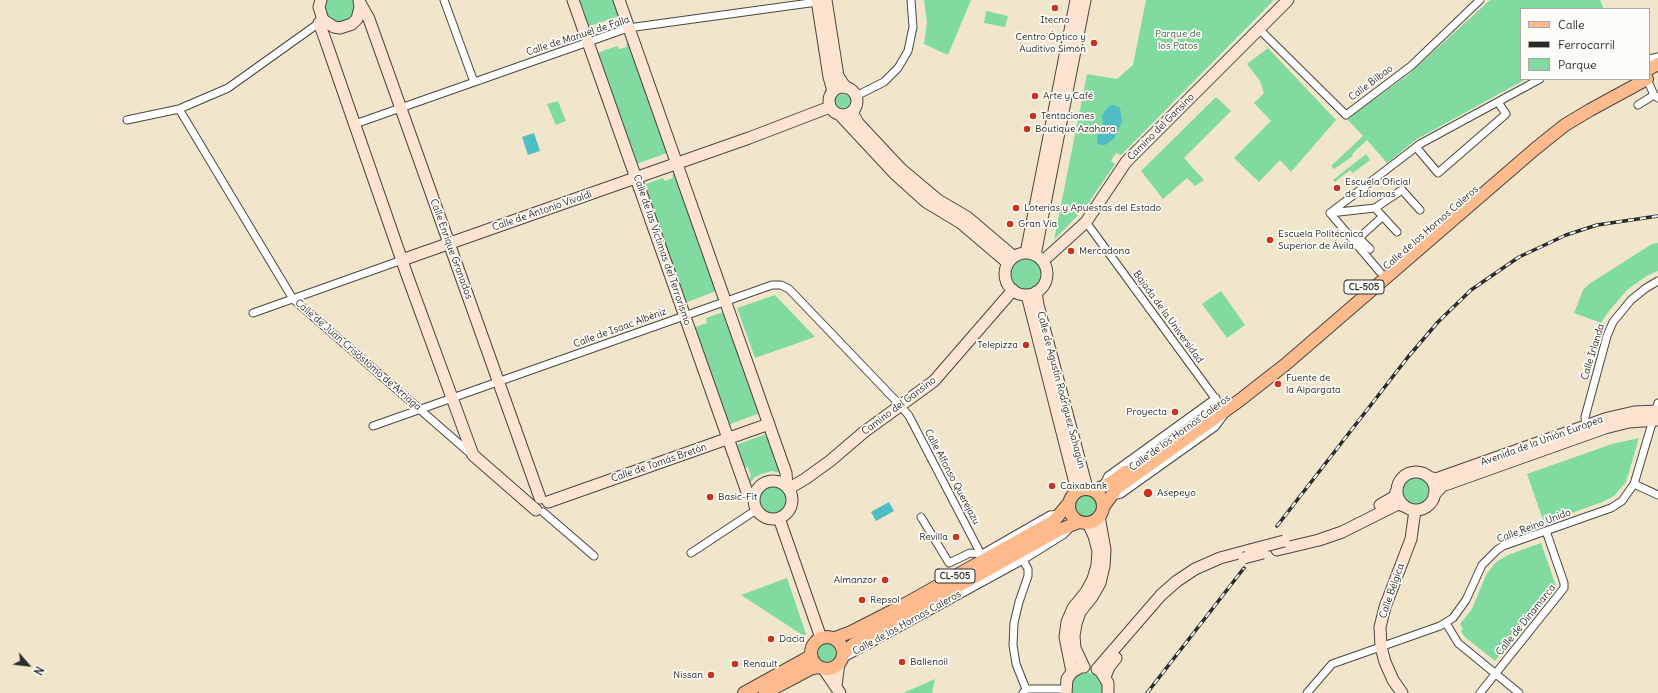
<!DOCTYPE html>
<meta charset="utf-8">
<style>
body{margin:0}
#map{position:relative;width:1658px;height:693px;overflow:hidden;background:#f1e6cb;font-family:Delius,sans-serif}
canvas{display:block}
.legend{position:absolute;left:1520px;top:8px;width:130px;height:72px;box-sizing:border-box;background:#fdfcf7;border:1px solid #a9a8a5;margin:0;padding:5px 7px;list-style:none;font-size:12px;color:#2b2b2b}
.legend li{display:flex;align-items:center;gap:8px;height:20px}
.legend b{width:20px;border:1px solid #a9a8a5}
.north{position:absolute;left:8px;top:645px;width:40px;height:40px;-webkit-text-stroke:3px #fdfcf7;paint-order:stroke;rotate:118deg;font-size:11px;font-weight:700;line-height:16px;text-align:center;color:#2b2b2b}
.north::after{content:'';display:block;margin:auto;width:14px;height:18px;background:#2b2b2b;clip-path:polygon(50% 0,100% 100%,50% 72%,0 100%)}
</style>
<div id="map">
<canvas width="1658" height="693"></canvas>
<ul class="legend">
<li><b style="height:5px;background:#fcba8d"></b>Calle</li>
<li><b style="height:5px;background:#2b2b2b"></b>Ferrocarril</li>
<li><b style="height:11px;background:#81daa0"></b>Parque</li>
</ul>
<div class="north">N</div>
</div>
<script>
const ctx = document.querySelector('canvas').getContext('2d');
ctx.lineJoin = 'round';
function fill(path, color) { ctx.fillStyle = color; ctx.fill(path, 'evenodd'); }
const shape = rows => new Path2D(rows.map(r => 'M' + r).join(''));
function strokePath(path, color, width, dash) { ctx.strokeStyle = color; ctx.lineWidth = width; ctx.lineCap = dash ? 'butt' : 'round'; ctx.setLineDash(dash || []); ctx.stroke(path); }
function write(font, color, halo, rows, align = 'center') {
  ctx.font = font + ' Delius,sans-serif'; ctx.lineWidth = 3.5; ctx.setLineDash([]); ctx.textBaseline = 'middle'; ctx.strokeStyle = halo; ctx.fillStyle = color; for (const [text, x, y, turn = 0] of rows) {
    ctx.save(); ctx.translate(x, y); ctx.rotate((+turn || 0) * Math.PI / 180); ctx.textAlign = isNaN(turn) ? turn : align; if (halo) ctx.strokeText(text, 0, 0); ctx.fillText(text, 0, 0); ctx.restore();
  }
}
fill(shape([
 [326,0,353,0,355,3,354,14,351,18,341,23,331,21,325,13,324,3],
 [578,0,614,0,619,16,587,27],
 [924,0,971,0,948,55,924,44,927,23],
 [1146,0,1274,0,1121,155,1116,153,1111,161,1115,164,1085,208,1054,240,1087,74,1117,79,1133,65],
 [1490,0,1600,0,1604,9,1521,9,1521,79,1526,79,1417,139,1387,163,1367,140,1352,154,1353,156,1334,169,1331,166,1363,136,1347,119,1408,75],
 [986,11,1008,16,1005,27,984,23],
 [629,43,667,153,636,164,597,53,617,46,619,49,627,47,626,44],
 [1268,48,1336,120,1291,172,1280,160,1259,182,1234,158,1271,121,1254,103,1264,93,1260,81,1247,64],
 '835 102a8 8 0 1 1 16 0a8 8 0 1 1-16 0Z',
 [1216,97,1231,111,1184,158,1204,180,1195,186,1187,178,1163,199,1141,171],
 [558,101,566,121,556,125,547,104],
 [1366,154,1370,160,1353,173,1350,170,1335,182,1333,180],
 [675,174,716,291,685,303,643,185,663,178,665,181,673,178,672,175],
 [1658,243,1658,271,1648,275,1627,290,1609,311,1601,323,1574,313,1583,290,1589,284,1652,244],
 '1010 274a16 16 0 1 1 32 0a16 16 0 1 1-32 0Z',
 [1221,291,1245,325,1227,338,1202,304],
 [775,295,815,337,755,358,737,308],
 [723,312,725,314,760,413,728,425,692,323,695,327,707,323,706,318],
 [766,434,781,473,772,471,762,474,755,477,749,484,747,478,751,477,748,467,743,469,736,445],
 [1639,438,1626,482,1614,496,1602,502,1544,523,1527,474,1612,444],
 '1403 491a13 13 0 1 1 26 0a13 13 0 1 1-26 0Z',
 '758 500a15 15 0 1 1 30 0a15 15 0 1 1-30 0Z',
 '1073 506a12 12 0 1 1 24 0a12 12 0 1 1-24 0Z',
 [1541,543,1556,586,1495,661,1465,637,1461,631,1463,629,1460,624,1472,609,1486,575,1496,562,1508,555],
 [787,578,806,634,804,636,741,595],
 '816 653a11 11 0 1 1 22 0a11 11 0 1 1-22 0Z',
 [1086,672,1096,675,1103,684,1103,693,1072,693,1071,686,1073,681,1076,677],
 [935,679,932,693,903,693,926,683]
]), '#81daa0');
fill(shape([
 [1110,105,1114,105,1120,108,1122,122,1114,139,1105,145,1102,145,1098,144,1097,141,1098,133,1103,124,1102,116,1104,112],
 [534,133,540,151,528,155,522,137],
 [889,502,894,511,876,521,871,512]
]), '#4fbdc3');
const street = shape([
 [444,0,474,82],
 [1259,29,1346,115,1411,66,1480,0],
 [1649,59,1658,57],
 [1647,79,1654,95,1658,98],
 [856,96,884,82,898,68,908,51,913,27,911,0],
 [1638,105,1654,95],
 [179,109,293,299,471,454],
 [127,120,179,109,228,88,319,23],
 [355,124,628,28,817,2],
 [1416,147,1438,173,1506,114,1498,102],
 [1375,208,1402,190,1420,210],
 [1330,213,1375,208,1397,232],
 [1086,222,1220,405],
 [1370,249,1359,238,1382,217],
 [1380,272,1330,213,1420,144,1540,79],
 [253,313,402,260],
 [1656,410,1658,403],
 [1586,425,1585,417,1607,336,1613,322,1631,300,1646,288,1658,281],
 [373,426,772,285,781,285,789,289,900,405,909,416,984,560],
 [1634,484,1658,495],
 [1103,486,1108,476,1216,398],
 [1112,496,1121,494,1215,427,1224,415],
 [543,512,594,556],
 [921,517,949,563,970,553,982,554,1050,515,1059,514],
 [691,553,756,510],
 [1023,560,1028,569,1028,576,1019,602,1014,623,1013,645,1016,664,1026,689],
 [1446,623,1458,643,1519,693],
 [844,658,1023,560,1063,535,1069,529],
 [1023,693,1026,689,1065,689],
 [1307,693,1332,664,1440,626,1453,618,1466,600,1482,565,1497,550,1503,546,1611,508,1622,501,1634,484,1653,420],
 [1480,693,1564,588,1564,583,1546,531]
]);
const secondary = shape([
 [321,0,319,7,323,20,334,27,340,28,352,24,357,19,360,7,359,0],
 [573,0,747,492,754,496],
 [619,0,786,473,787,487],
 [817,0,829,77,833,91],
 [826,0,838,76,846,88],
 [359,1,369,19,540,498],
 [323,20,319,23,325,39,407,275,473,455,536,510],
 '829 101a14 14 0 1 1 28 0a14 14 0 1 1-28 0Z',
 [852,112,858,123,901,169,938,200,967,217,1014,257],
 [840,115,896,175,926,202,961,223,1008,263],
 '1005 274a21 21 0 1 1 42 0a21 21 0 1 1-42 0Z',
 [1026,253,1076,0],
 [1035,255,1085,0],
 [402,260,749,138,830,107],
 [1043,261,1086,222,1126,162,1288,0],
 [1036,292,1038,305,1087,488],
 [1027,295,1077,491],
 '1397 491a19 19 0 1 1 38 0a19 19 0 1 1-38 0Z',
 [1429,477,1436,479,1608,418,1634,412,1658,411],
 '754 500a19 19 0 1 1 38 0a19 19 0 1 1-38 0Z',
 [788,489,805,479,830,461,864,432,934,381,1013,290],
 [1434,495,1442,486,1605,428,1629,422,1658,420],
 [548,502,769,424],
 [1380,505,1394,497,1397,490],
 [779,518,821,638],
 [1277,550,1319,540,1342,532,1396,505,1399,504,1406,507],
 [1084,667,1075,648,1074,636,1076,624,1080,612,1092,597,1100,583,1104,566,1105,550,1099,516],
 [823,668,840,693],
 [1097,669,1161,595,1177,581,1195,569,1220,558,1250,550],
 [1072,672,1065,637,1067,622,1073,608,1086,592,1093,579,1097,565,1098,551,1094,536,1088,523],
 [1101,672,1108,683,1108,693],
 [1105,677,1109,667,1116,658],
 [836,686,839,663],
 [1066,693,1067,679,1072,672,1079,668],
 [1402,693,1393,680,1385,662,1381,647,1380,627,1385,607,1411,539,1415,510]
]);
const primary = shape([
 [1649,69,1658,64],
 '1069 506a17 17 0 1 1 34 0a17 17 0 1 1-34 0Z',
 [1094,491,1112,482,1125,472],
 [1103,507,1117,488,1240,400,1286,364,1535,149,1565,125,1590,110,1647,79],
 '811 653a16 16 0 1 1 32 0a16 16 0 1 1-32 0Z',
 [835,638,851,632,898,608,1054,521,1068,504],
 [844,653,854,644,1059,530,1079,522],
 [744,693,811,656],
 [765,693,810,669,819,667]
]);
strokePath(street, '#494743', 9);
strokePath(secondary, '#494743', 13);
strokePath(primary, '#494743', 14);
strokePath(street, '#fff', 7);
strokePath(secondary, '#fee3d1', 11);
strokePath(primary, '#fcba8d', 12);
const rail = shape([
 [1277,526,1408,357,1438,322,1471,290,1519,257,1566,235,1597,225,1658,216],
 [1147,693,1244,568]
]);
strokePath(rail, '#2b2b2b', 3.5);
strokePath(rail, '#fdfcf7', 2, [6]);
const secondaryBridge = shape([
 [1250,550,1284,541],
 [1244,558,1263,553]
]);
strokePath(secondaryBridge, '#494743', 13, []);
strokePath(secondaryBridge, '#fee3d1', 11);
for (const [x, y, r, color] of [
 [1055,8,4,"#c8321e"],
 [1094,43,4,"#c8321e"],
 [1035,96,4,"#c8321e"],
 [1033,116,4,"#c8321e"],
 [1027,129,4,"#c8321e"],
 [1337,188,4,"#c8321e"],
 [1016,208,4,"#c8321e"],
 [1010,224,4,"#c8321e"],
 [1270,240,4,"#c8321e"],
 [1071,251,4,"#c8321e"],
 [1026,345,4,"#c8321e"],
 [1278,384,4,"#c8321e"],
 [1175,412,4,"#c8321e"],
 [1052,486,4,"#c8321e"],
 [1148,493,5,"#c8321e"],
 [710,497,4,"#c8321e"],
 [956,537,4,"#c8321e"],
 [885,580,4,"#c8321e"],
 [862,600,4,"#c8321e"],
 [771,639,4,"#c8321e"],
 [902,662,4,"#c8321e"],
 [735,664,4,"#c8321e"],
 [711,675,4,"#c8321e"]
]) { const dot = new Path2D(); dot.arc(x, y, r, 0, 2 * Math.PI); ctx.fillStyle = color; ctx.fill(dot); strokePath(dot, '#fdfcf7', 1.5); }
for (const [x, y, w] of [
 [1364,287,40],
 [955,576,40]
]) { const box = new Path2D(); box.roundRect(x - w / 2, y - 7, w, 14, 3); ctx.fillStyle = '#fdfcf7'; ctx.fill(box); strokePath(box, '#2b2b2b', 1); }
write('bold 9px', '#2b2b2b', null, [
 ["CL-505",1364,287],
 ["CL-505",955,576]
]);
write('10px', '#2b2b2b', '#fdfcf7', [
 ["Itecno",1055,20,"center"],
 ["Centro Óptico y",1086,37,"right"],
 ["Auditivo Simón",1086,49,"right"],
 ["Arte y Café",1043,96],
 ["Tentaciones",1041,116],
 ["Boutique Azahara",1035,129],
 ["Escuela Oficial",1345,182],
 ["de Idiomas",1345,194],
 ["Loterías y Apuestas del Estado",1024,208],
 ["Gran Vía",1018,224],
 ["Escuela Politécnica",1278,234],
 ["Superior de Ávila",1278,246],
 ["Mercadona",1079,251],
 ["Telepizza",1018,345,"right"],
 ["Fuente de",1286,378],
 ["la Alpargata",1286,390],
 ["Proyecta",1167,412,"right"],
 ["Caixabank",1060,486],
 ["Asepeyo",1157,493],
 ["Basic-Fit",718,497],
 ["Revilla",948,537,"right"],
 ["Almanzor",877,580,"right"],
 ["Repsol",870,600],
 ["Dacia",779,639],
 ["Ballenoil",910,662],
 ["Renault",743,664],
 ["Nissan",703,675,"right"]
], 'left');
write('10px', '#45604e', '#fdfcf7', [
 ["Parque de",1178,34],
 ["los Patos",1178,46]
]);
write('10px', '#2b2b2b', '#fdfcf7', [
 ["Calle de Manuel de Falla",578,36,-18],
 ["Calle Bilbao",1371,83,-37],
 ["Camino del Gansino",1161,127,-45],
 ["Calle de Antonio Vivaldi",542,211,-19],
 ["Calle de los Hornos Caleros",1431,228,-41],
 ["Calle Enrique Granados",451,249,70],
 ["Calle de las Víctimas del Terrorismo",662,250,71],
 ["Bajada de la Universidad",1168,317,54],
 ["Calle de Isaac Albéniz",620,328,-20],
 ["Calle Irlanda",1593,352,-73],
 ["Calle de Juan Crisóstomo de Arriaga",358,355,41],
 ["Calle de Agustín Rodríguez Sahagún",1061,390,75],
 ["Camino del Gansino",899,406,-37],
 ["Calle de los Hornos Caleros",1180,433,-36],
 ["Avenida de la Unión Europea",1542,441,-20],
 ["Calle de Tomás Bretón",659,463,-19],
 ["Calle Alfonso Querejazu",952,477,62],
 ["Calle Reino Unido",1534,526,-21],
 ["Calle Bélgica",1392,591,-71],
 ["Calle de Dinamarca",1526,620,-51],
 ["Calle de los Hornos Caleros",907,623,-29]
]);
</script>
